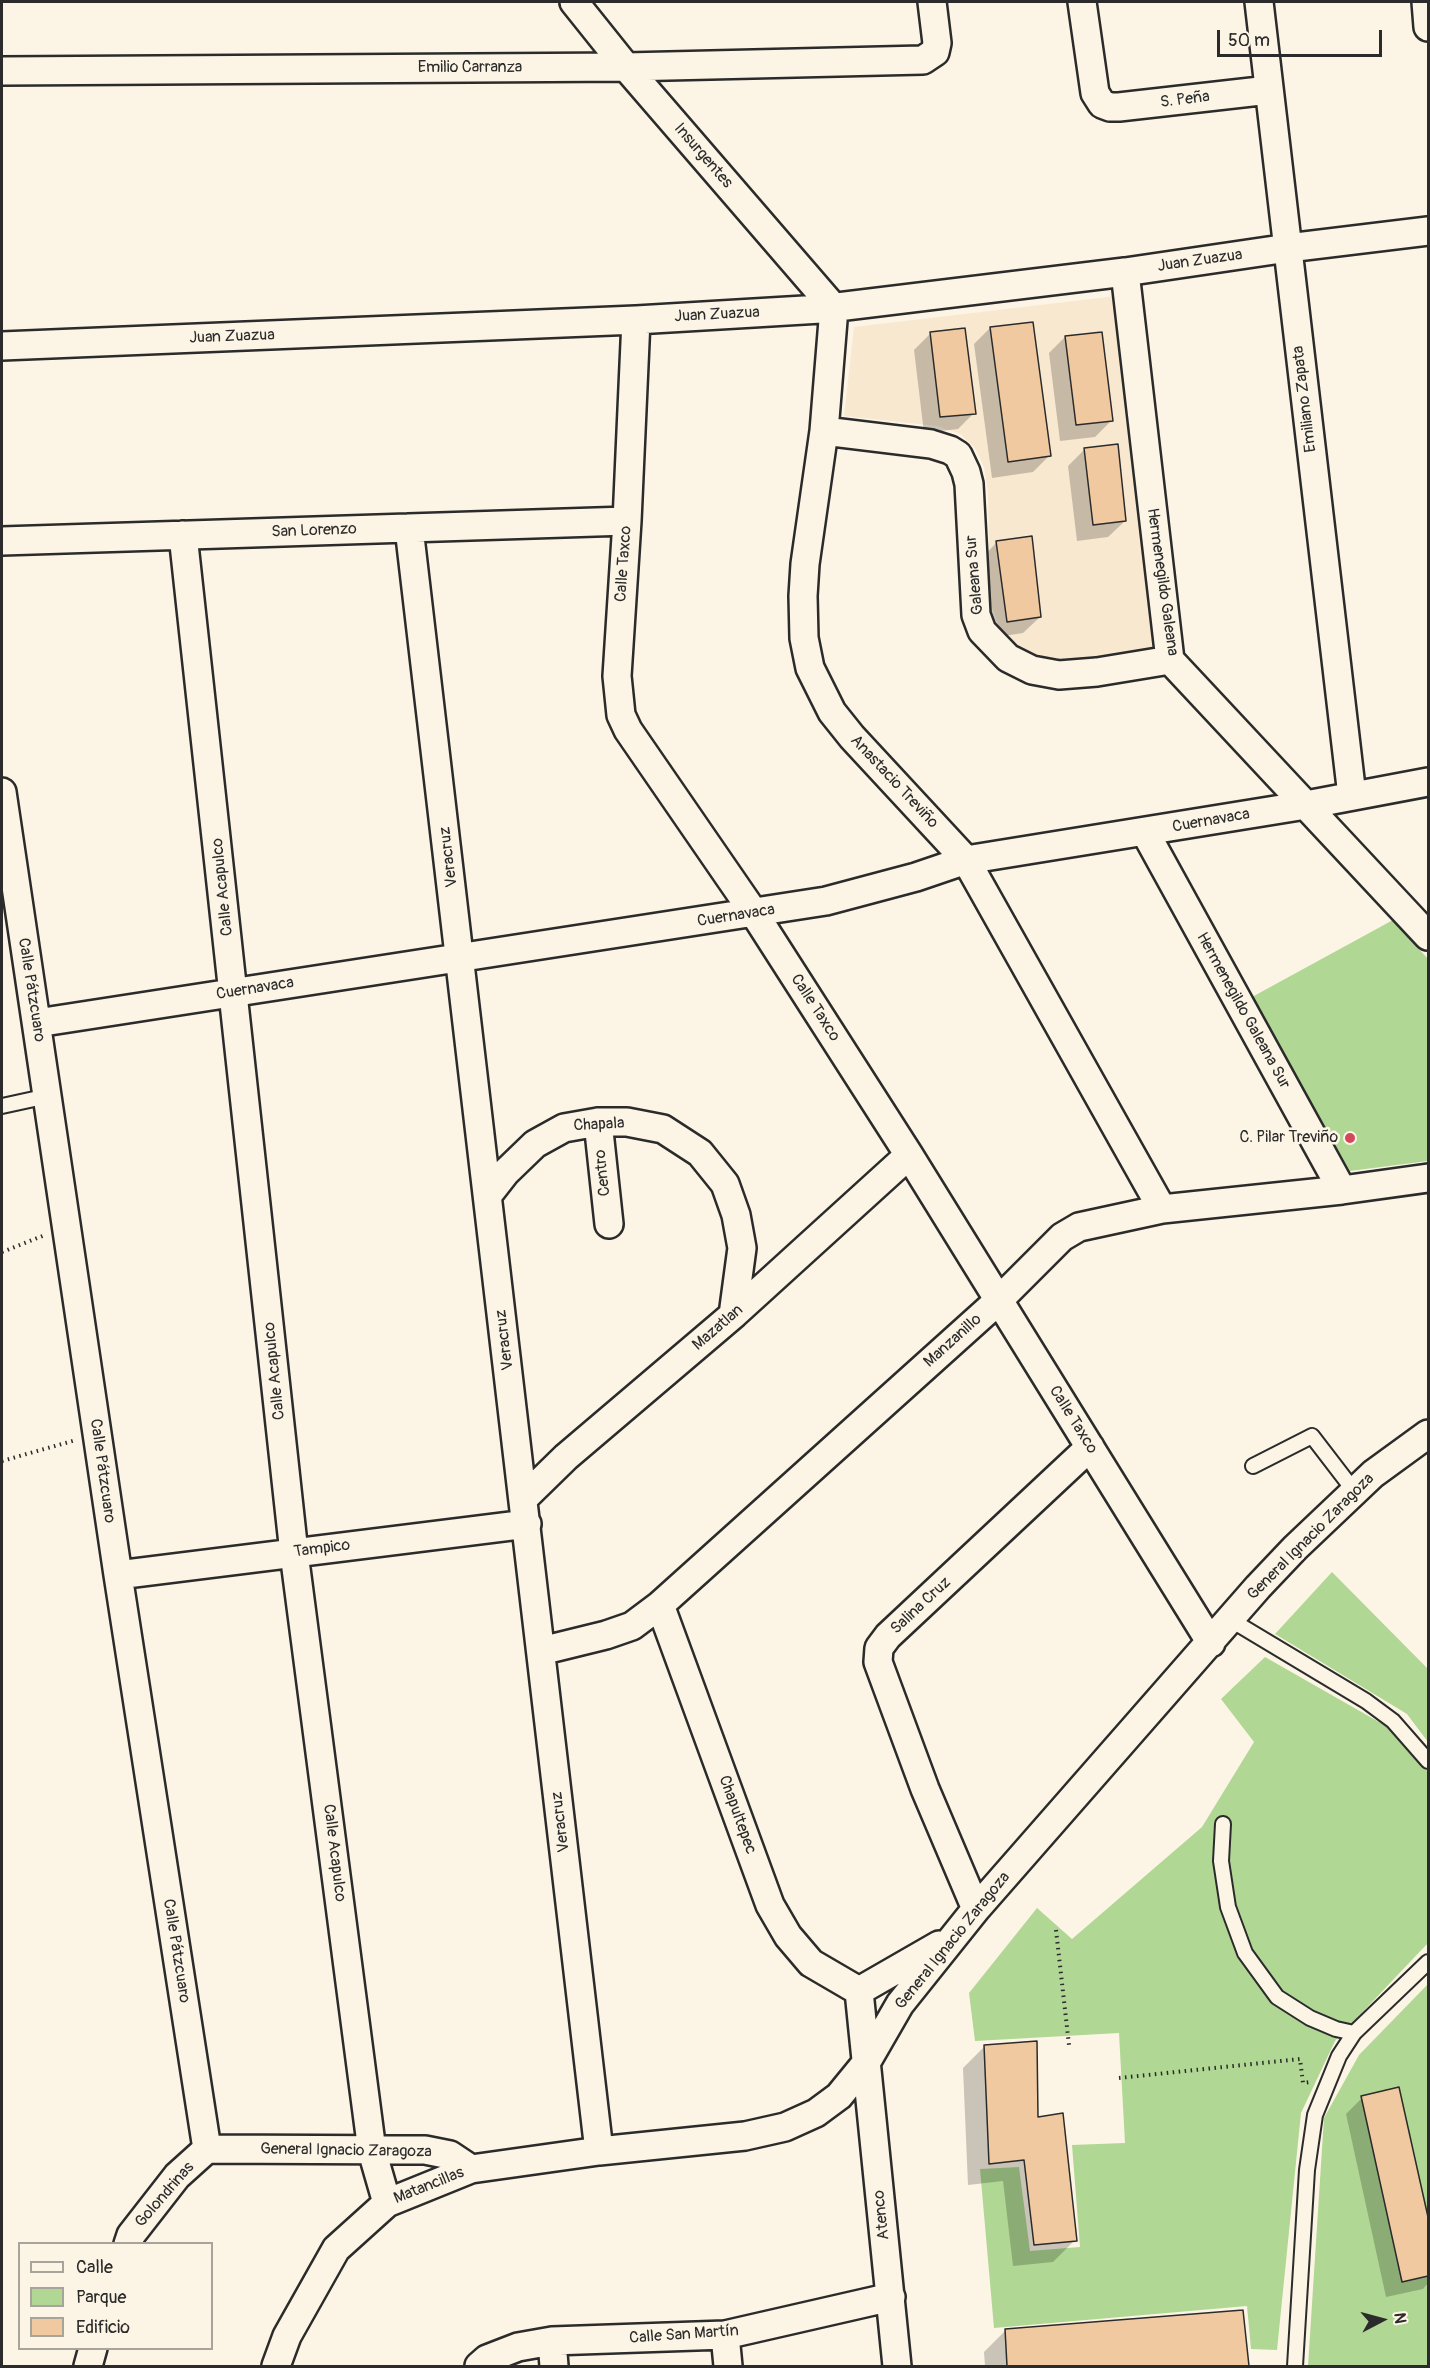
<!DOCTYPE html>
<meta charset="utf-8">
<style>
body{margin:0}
#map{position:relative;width:1430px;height:2368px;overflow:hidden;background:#fcf5e5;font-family:Pangolin,sans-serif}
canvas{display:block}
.frame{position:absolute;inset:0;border:3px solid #2b2b2b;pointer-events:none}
.legend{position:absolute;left:18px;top:2242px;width:195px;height:108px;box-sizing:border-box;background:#fcf5e5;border:2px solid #a8a49b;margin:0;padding:8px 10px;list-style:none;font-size:18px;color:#2b2b2b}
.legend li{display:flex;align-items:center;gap:12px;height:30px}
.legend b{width:30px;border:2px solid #a8a49b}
.north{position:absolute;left:1352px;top:2290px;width:60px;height:60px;-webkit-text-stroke:4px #fcf5e5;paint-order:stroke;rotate:84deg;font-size:16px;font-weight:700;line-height:24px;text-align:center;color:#2b2b2b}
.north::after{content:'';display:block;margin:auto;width:21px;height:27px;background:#2b2b2b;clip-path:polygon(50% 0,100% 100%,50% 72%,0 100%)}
.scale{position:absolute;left:1217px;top:30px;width:165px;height:27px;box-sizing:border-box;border:3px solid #2b2b2b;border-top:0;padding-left:8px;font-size:18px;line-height:21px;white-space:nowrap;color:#2b2b2b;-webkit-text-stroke:4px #fcf5e5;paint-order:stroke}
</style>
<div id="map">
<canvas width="1430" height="2368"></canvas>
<div class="frame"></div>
<ul class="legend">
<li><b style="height:8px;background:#fcf5e5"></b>Calle</li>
<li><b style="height:16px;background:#b0d793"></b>Parque</li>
<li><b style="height:16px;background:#f0c9a0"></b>Edificio</li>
</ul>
<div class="north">N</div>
<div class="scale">50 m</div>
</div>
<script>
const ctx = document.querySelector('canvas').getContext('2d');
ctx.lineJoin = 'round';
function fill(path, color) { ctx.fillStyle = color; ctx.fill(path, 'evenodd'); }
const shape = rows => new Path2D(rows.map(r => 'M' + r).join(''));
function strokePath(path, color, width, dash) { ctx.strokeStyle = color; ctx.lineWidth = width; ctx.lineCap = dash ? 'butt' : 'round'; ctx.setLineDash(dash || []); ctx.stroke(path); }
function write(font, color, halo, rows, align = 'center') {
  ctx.font = font + ' Pangolin,sans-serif'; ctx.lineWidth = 5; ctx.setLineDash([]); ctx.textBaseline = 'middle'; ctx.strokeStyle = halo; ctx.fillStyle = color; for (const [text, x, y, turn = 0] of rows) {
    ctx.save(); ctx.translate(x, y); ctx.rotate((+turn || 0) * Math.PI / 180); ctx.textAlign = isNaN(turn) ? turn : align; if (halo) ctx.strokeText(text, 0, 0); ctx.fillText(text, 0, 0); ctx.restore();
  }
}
fill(shape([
 [1116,296,1158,647,1077,666,1027,657,1000,630,990,600,988,492,984,467,975,448,960,434,937,426,844,416,854,327]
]), '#f8e8d0');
fill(shape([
 [1393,920,1428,959,1428,1161,1350,1171,1252,997],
 [1332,1572,1428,1669,1428,1742,1407,1714,1275,1634],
 [1265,1657,1393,1730,1428,1772,1428,1943,1335,2041,1301,2113,1277,2350,1251,2349,1247,2306,994,2328,980,2169,1019,2167,1030,2251,1080,2247,1072,2145,1125,2143,1119,2033,975,2041,969,1993,1037,1908,1072,1939,1202,1827,1254,1742,1221,1699],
 [1428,1984,1428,2366,1308,2366,1324,2118,1359,2055]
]), '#b0d793');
fill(shape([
 [990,328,1049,456,1033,472,992,478,974,344],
 [930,334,974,413,958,429,924,433,914,350],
 [1065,337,1112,420,1095,437,1060,441,1049,353],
 [1085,449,1125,521,1108,537,1077,541,1068,466],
 [997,542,1040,617,1023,633,991,638,981,559],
 [985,2046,1037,2119,1075,2240,1053,2262,1013,2266,1003,2181,968,2185,963,2068],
 [1398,2089,1428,2224,1428,2283,1423,2289,1386,2297,1346,2114,1362,2098],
 [1241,2312,1248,2366,985,2366,984,2352,1006,2330]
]), '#0003');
const building = shape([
 [1033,322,1051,456,1008,462,990,327,1033,322],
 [965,328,976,414,940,417,930,332,965,328],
 [1102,332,1113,421,1076,425,1065,336,1102,332],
 [1118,444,1126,521,1093,525,1084,448,1118,444],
 [1032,536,1041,617,1007,622,996,541,1032,536],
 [1037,2041,1038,2117,1063,2113,1077,2241,1034,2245,1024,2160,989,2164,984,2045,1037,2041],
 [1399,2087,1428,2217,1428,2276,1402,2282,1361,2096,1399,2087],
 [1243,2310,1249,2366,1007,2366,1005,2329,1243,2310]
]);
fill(building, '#f0c9a0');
strokePath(building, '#2b2b2b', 1.5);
const service = shape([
 [2,1106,48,1096],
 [1253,1466,1312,1436,1355,1492],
 [1231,1620,1366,1701,1393,1721,1428,1761],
 [1223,1824,1221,1861,1228,1907,1245,1953,1277,1997,1310,2018,1336,2029,1354,2033],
 [1295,2366,1307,2170,1315,2115,1339,2056,1354,2033,1428,1962]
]);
const minor = shape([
 [574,2,626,67,834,308,824,431,805,564,803,596,804,638,810,668,832,712,852,737,966,860,1162,1209],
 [1082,2,1095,93,1102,104,1110,107,1119,107,1269,90],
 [1259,2,1352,796],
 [1426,2,1428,27],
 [2,71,626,67,923,60,935,52,937,43,932,2],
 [1125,272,1170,660,1428,936],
 [636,320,627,521,617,676,621,715,628,730,754,913,909,1155,1211,1643],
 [2,346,636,320,821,309,1125,272,1288,248,1428,231],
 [824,431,931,444,950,450,958,455,966,472,969,484,976,615,982,631,1008,658,1032,670,1059,675,1097,672,1170,660],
 [409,528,599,2151],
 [183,535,294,1553,372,2151,387,2203],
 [2,541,627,521],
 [2,792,118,1575,207,2149],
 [1145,832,1342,1190],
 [37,1023,826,901,916,877,966,860,1306,805,1428,782],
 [598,1122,609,1224],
 [488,1195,506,1172,535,1144,564,1128,598,1122,627,1122,663,1129,700,1153,725,1184,736,1215,742,1248,733,1315],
 [524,1498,566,1457,733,1315,909,1155],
 [118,1575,527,1524],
 [660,1605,770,1905,788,1936,811,1963,859,1991],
 [541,1651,606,1635,632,1626,660,1605,998,1301,1062,1237,1079,1227,1162,1209,1342,1190,1428,1178],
 [976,1909,925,1789,878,1662,879,1648,888,1636,1090,1447],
 [207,2149,425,2150,450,2155,471,2169,599,2151,745,2136,785,2127,816,2113,839,2096,866,2063,900,2004,976,1909,1258,1587,1295,1548,1373,1474,1428,1434],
 [128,2244,131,2235,177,2176,207,2149],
 [725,2335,728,2366],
 [552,2341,554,2366],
 [88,2366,93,2348],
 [276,2366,287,2336,336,2249,387,2203,471,2169],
 [479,2366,487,2359,518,2347,552,2341,725,2335,891,2297],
 [897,2366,859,1991,939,1945]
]);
strokePath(service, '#2b2b2b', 18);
strokePath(minor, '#2b2b2b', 32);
strokePath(shape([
 [2,1252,45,1235],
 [2,1461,76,1440],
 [1056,1930,1069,2045],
 [1119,2078,1300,2059,1303,2083,1311,2082]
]), '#2b2b2b', 4, [1.5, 4.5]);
strokePath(service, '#fcf5e5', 14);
strokePath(minor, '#fcf5e5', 27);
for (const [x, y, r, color] of [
 [1350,1138,6,"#d1495b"]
]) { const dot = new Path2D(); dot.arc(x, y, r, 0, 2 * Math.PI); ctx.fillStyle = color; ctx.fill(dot); strokePath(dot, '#fcf5e5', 2); }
write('16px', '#2b2b2b', '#fcf5e5', [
 ["Emilio Carranza",470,68],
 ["S. Peña",1185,100,-7],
 ["Insurgentes",703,156,49],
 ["Juan Zuazua",1200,261,-8],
 ["Juan Zuazua",717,315,-3],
 ["Juan Zuazua",232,337,-2],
 ["Emiliano Zapata",1305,399,-97],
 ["San Lorenzo",314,531,-2],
 ["Calle Taxco",624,564,-86],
 ["Galeana Sur",975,575,-95],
 ["Hermenegildo Galeana",1162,582,82],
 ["Anastacio Treviño",894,782,47],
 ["Cuernavaca",1211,821,-10],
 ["Veracruz",449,857,-97],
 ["Calle Acapulco",223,887,-96],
 ["Cuernavaca",736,916,-9],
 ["Cuernavaca",255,989,-9],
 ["Calle Pátzcuaro",31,990,81],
 ["Calle Taxco",815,1008,57],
 ["Hermenegildo Galeana Sur",1243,1011,61],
 ["Chapala",599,1125,-3],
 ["Centro",603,1173,-96],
 ["Mazatlan",718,1328,-41],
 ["Veracruz",505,1340,-97],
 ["Manzanillo",953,1341,-42],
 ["Calle Acapulco",275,1371,-96],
 ["Calle Taxco",1073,1420,58],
 ["Calle Pátzcuaro",102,1471,82],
 ["General Ignacio Zaragoza",1311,1537,-45],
 ["Tampico",322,1549,-7],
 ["Salina Cruz",921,1606,-43],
 ["Chapultepec",737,1815,70],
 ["Veracruz",561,1822,-97],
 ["Calle Acapulco",334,1853,83],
 ["General Ignacio Zaragoza",953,1941,-51],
 ["Calle Pátzcuaro",176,1951,81],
 ["General Ignacio Zaragoza",346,2151,1],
 ["Matancillas",429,2186,-22],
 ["Golondrinas",165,2195,-49],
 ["Atenco",882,2215,-96],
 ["Calle San Martín",684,2335,-4]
]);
write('16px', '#2b2b2b', '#fcf5e5', [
 ["C. Pilar Treviño",1338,1138]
], 'right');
</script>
